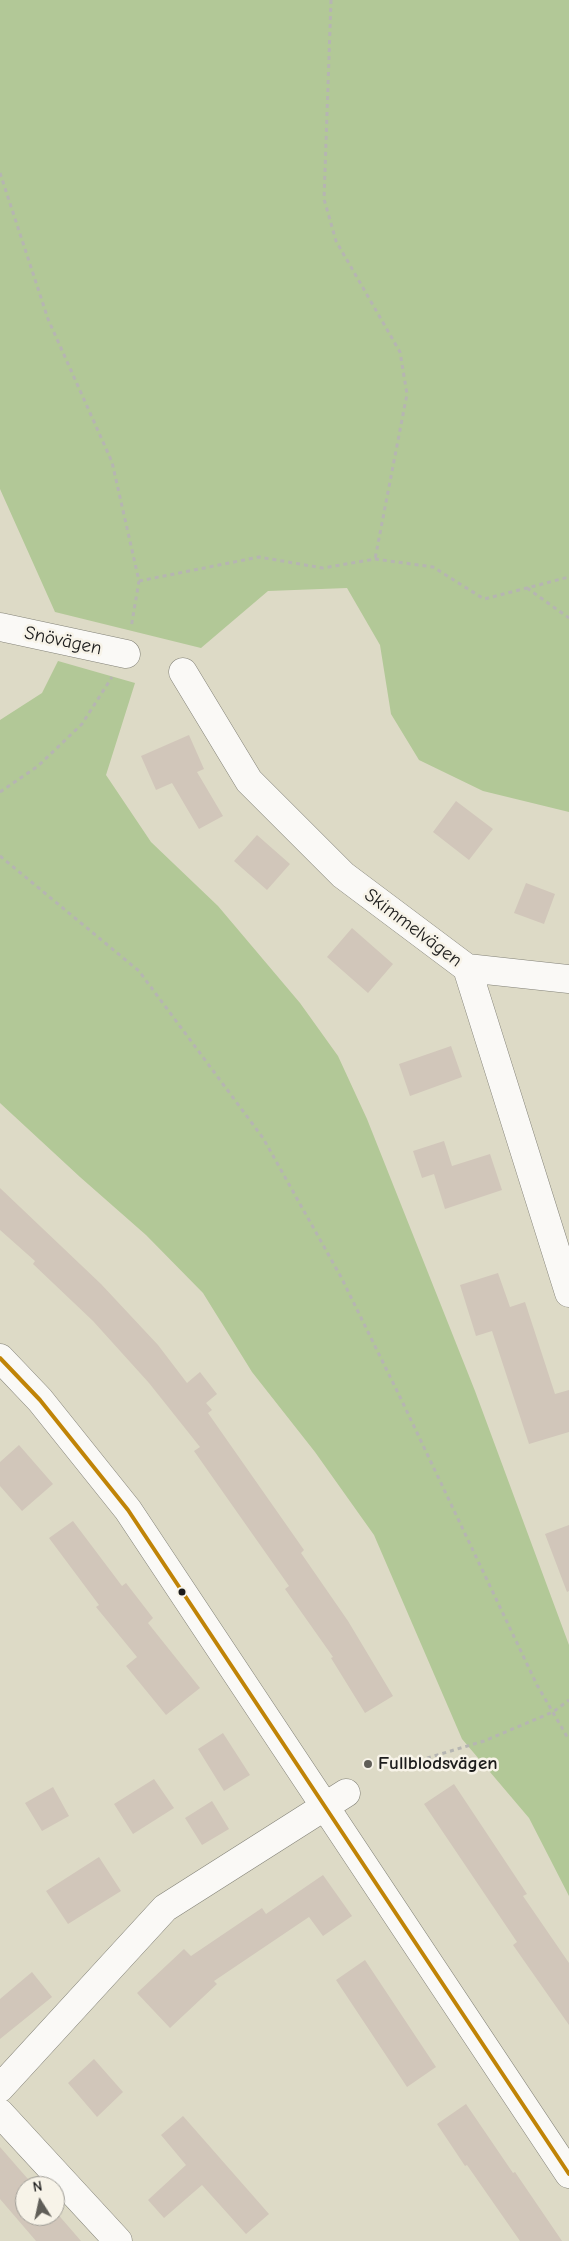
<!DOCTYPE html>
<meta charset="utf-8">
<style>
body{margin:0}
#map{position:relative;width:569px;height:2241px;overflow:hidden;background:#dddac6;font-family:"Comic Neue",sans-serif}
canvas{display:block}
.north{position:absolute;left:15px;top:2176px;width:50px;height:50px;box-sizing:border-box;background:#f7f3e8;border:1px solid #9f9d96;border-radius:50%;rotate:350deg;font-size:14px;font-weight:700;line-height:20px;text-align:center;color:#1c1c1c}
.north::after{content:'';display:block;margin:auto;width:18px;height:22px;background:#605e58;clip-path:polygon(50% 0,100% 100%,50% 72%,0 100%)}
</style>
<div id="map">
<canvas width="569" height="2241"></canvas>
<div class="north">N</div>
</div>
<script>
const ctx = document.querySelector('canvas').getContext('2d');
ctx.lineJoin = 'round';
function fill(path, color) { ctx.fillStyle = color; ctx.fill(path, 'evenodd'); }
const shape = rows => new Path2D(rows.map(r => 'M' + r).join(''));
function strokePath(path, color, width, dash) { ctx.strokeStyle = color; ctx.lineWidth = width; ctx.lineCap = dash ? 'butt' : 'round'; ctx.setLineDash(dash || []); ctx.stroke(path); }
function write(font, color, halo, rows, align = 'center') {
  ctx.font = font + ' "Comic Neue",sans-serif'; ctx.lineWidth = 5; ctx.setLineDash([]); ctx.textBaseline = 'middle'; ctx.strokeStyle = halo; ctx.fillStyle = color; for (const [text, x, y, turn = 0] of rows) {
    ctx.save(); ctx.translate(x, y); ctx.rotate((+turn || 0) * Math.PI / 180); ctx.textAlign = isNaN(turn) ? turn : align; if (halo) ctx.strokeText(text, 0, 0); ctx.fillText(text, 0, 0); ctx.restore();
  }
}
fill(shape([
 [0,0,569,0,569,812,483,791,419,760,391,714,380,645,347,588,268,591,201,648,55,612,0,489],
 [58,661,135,683,106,775,151,842,218,906,300,1003,338,1056,367,1119,475,1391,569,1645,569,1896,529,1818,462,1739,374,1535,315,1452,252,1372,203,1293,146,1235,80,1177,0,1103,0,720,42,693]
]), '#b2c897');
fill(shape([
 [189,735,204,769,197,772,223,816,199,829,172,783,156,790,141,756],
 [456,801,493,829,469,860,433,832],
 [257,835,290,864,267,890,234,861],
 [526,883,555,894,544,924,514,913],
 [352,928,393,964,368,993,327,957],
 [451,1046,462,1077,410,1096,399,1064],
 [444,1141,452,1166,490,1154,502,1190,445,1209,434,1174,422,1178,413,1151],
 [0,1188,101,1284,158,1345,187,1383,200,1372,217,1394,206,1403,212,1410,208,1413,304,1550,301,1553,348,1621,393,1696,365,1713,331,1658,333,1657,285,1589,289,1586,194,1451,200,1447,149,1383,93,1321,33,1264,35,1261,0,1230],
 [498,1273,510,1307,525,1302,555,1394,569,1390,569,1432,529,1444,492,1331,476,1336,460,1285],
 [19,1445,53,1484,22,1511,0,1486,0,1462],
 [73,1521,122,1586,126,1583,153,1618,148,1623,200,1688,166,1715,126,1666,137,1657,96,1607,99,1605,49,1538],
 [569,1525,569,1591,567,1592,545,1534],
 [223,1733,250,1775,224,1791,198,1749],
 [154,1779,174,1808,133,1834,114,1804],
 [454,1784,527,1894,523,1896,569,1963,569,2025,513,1945,517,1942,424,1804],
 [53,1787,69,1816,42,1831,25,1803],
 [212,1801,229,1829,202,1845,185,1818],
 [99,1857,121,1891,68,1924,46,1891],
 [323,1875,352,1916,323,1936,309,1917,214,1981,217,1984,170,2028,137,1993,184,1949,191,1956,262,1908,266,1914],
 [365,1960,436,2067,407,2087,336,1980],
 [32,1972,52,1997,0,2039,0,1999],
 [94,2059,123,2092,97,2117,68,2083],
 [466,2104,513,2173,515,2172,562,2241,520,2241,467,2165,465,2166,437,2124],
 [183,2116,269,2214,246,2234,202,2185,164,2218,148,2200,186,2165,161,2135],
 [0,2147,34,2186,25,2186,25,2216,55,2216,55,2211,81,2241,36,2241,0,2199]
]), '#d1c6ba');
const minor = shape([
 [0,627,126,654],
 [183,672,249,781,343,875,467,968,569,1293],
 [467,968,569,979],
 [0,1358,40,1400,128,1510,569,2174],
 [0,2088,165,1908,346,1793],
 [0,2113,118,2241]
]);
strokePath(minor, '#828177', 29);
strokePath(shape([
 [331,0,324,199,336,241,400,352,407,394,375,559],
 [0,173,48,319,112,462,139,581,131,628],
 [139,581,259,557,323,568,375,559,433,567,484,599,569,577],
 [527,588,569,618],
 [0,792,38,766,82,724,112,677],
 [0,856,139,971,263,1138,341,1277,401,1399,537,1685,569,1740],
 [404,1765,484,1741,553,1712,569,1700]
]), '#b6b5b2', 3, [4, 4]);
strokePath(minor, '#faf9f6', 28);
strokePath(shape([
 [0,1358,40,1400,128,1510,569,2174]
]), '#c08407', 4);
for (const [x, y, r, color] of [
 [182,1592,4.5,"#1c1c1c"],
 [368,1764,5,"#605e58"]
]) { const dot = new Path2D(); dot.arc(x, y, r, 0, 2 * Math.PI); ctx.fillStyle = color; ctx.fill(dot); strokePath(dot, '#f7f3e8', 2); }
write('19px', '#1c1c1c', '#f7f3e8', [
 ["Snövägen",63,641,12],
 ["Skimmelvägen",413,928,37]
]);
write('bold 19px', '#1c1c1c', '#f7f3e8', [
 ["Fullblodsvägen",378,1764]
], 'left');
</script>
